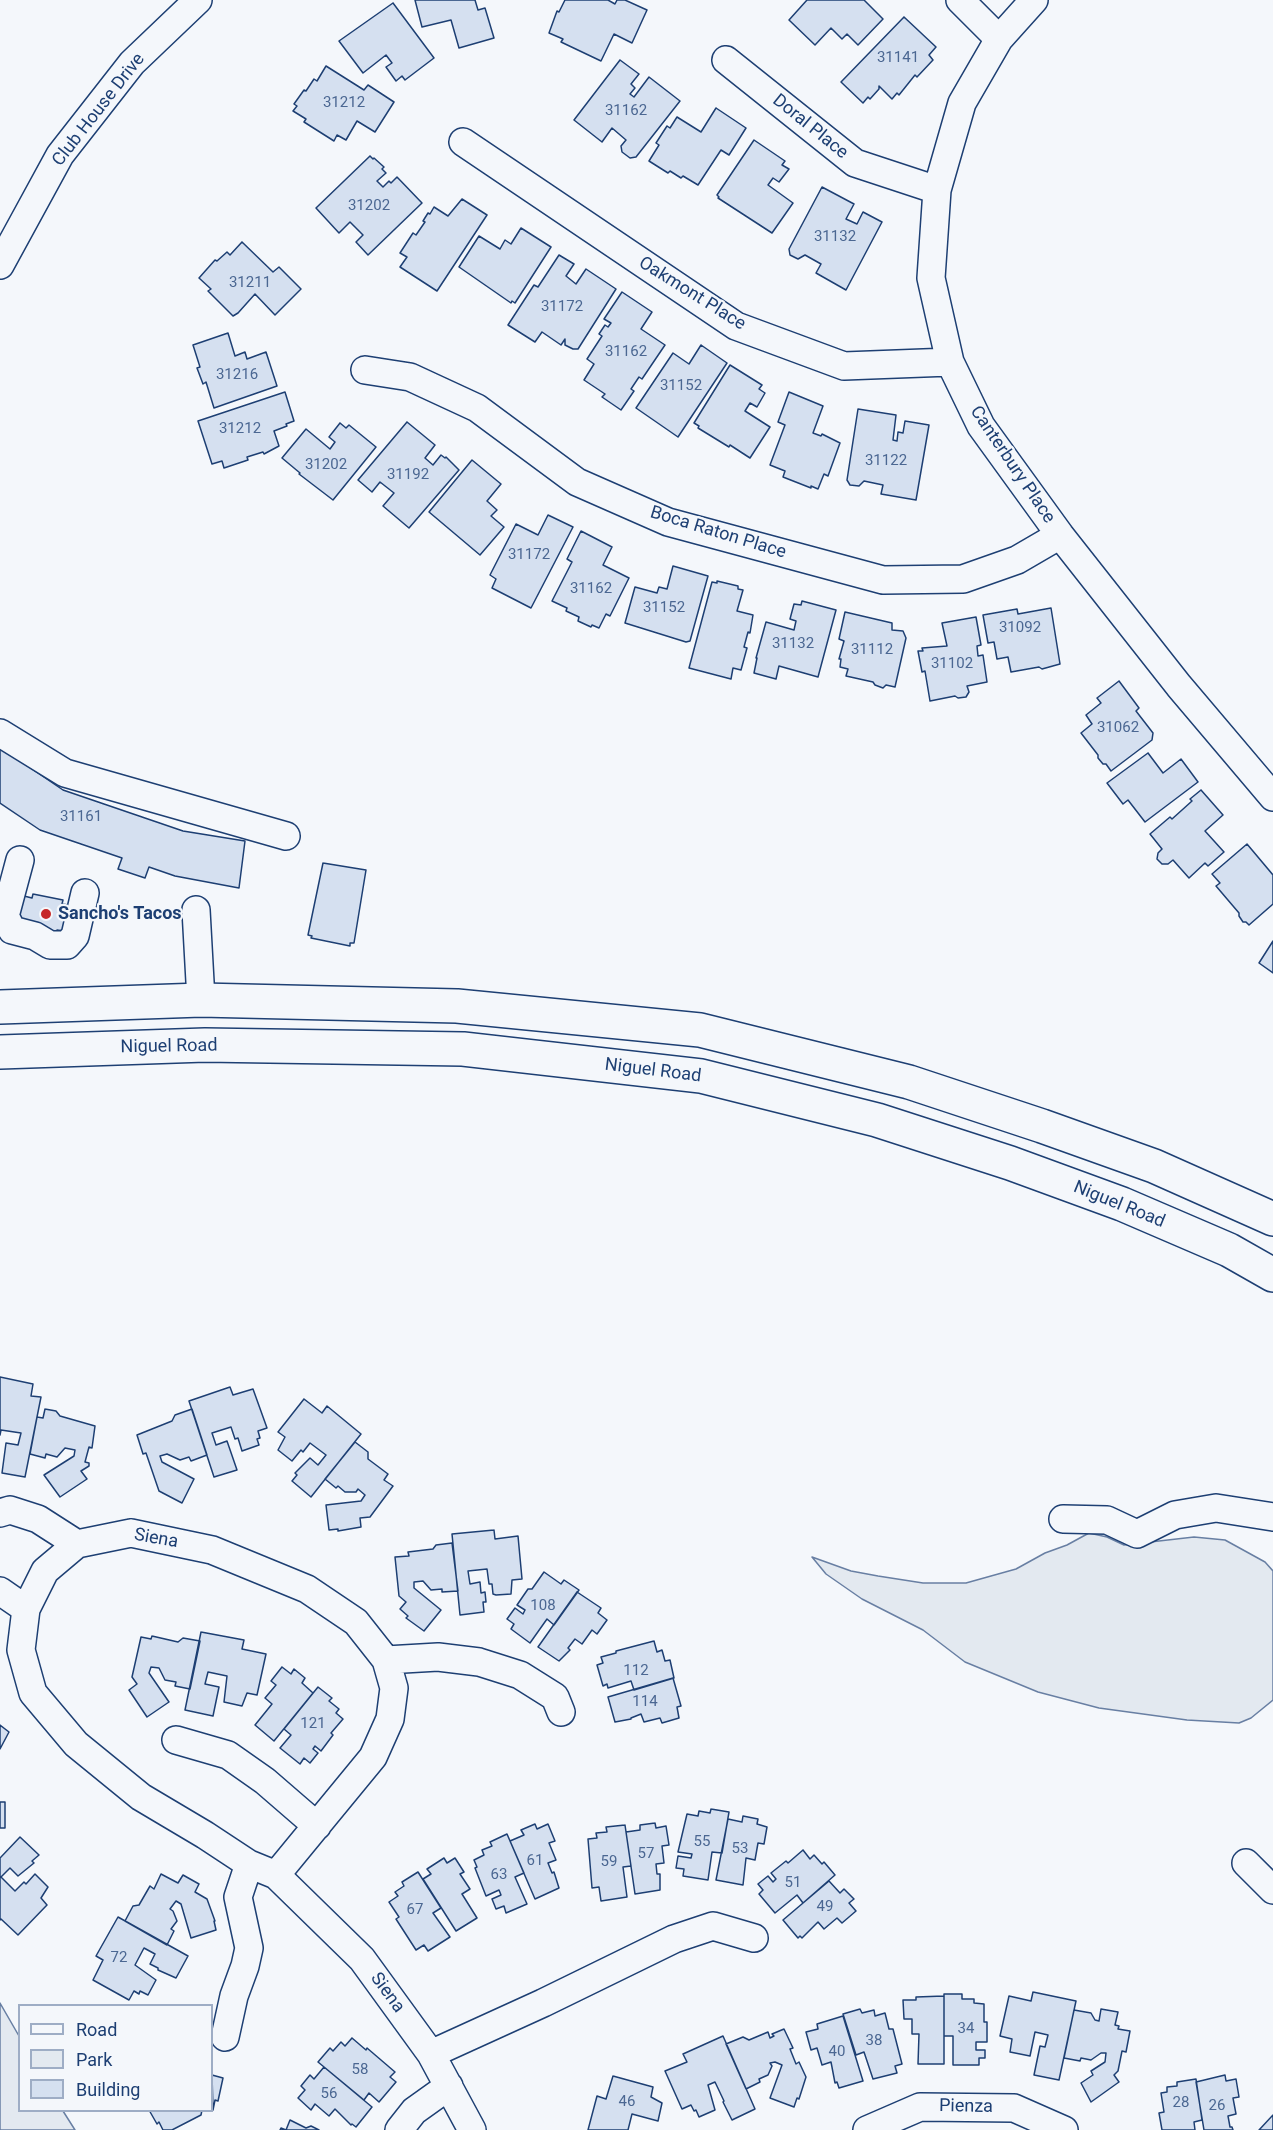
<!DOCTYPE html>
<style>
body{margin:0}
#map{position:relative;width:1273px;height:2130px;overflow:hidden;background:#f4f7fb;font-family:Roboto,sans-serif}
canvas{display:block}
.legend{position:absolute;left:18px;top:2004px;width:195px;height:108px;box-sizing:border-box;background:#f4f7fb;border:2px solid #9eadc5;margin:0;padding:8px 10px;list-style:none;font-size:18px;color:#1d3f73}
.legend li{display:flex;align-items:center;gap:12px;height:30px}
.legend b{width:30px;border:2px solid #9eadc5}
</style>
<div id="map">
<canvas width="1273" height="2130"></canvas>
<ul class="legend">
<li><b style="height:8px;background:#f4f7fb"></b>Road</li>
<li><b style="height:16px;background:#e3e9f0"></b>Park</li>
<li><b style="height:16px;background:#d5e0f0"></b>Building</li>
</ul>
</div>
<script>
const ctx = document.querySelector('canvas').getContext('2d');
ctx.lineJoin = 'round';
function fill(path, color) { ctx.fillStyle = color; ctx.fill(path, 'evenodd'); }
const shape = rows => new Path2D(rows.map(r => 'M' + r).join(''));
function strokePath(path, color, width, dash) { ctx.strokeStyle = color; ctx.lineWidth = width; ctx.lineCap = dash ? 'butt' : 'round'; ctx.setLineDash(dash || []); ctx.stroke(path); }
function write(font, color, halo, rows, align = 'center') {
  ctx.font = font + ' Roboto,sans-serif'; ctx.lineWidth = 4.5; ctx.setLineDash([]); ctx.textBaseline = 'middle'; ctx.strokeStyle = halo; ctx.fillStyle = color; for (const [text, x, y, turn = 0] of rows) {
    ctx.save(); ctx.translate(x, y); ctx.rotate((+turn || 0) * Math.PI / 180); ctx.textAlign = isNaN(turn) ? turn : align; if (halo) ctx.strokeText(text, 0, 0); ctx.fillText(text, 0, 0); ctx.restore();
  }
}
const green = shape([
 [1089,1533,1107,1537,1124,1545,1194,1537,1225,1540,1265,1562,1273,1571,1273,1700,1251,1718,1239,1723,1187,1720,1099,1708,1038,1692,965,1662,923,1630,862,1599,826,1574,812,1557,851,1571,878,1576,923,1583,966,1583,1016,1569,1045,1553,1067,1545,1089,1533],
 [0,2003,19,2036,20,2110,63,2111,75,2130,0,2130,0,2003]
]);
fill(green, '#e3e9f0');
strokePath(green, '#687fa3', 1.5);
const building = shape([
 [415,0,475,0,478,10,485,8,494,38,459,48,451,20,422,27,415,0],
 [565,0,608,0,615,4,617,0,625,0,647,10,632,43,614,34,601,61,561,42,563,39,549,33,557,11,559,12,565,0],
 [807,0,864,0,883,19,858,45,847,34,842,39,831,28,815,45,789,20,807,0],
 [393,3,434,58,405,80,402,76,396,81,386,67,392,63,386,55,363,73,339,41,393,3],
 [904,17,936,47,929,55,933,60,917,77,915,75,899,95,897,93,892,99,879,86,879,89,870,99,868,97,863,103,841,82,904,17],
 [620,60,639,74,631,84,635,88,630,94,634,97,649,77,680,101,636,157,630,158,622,152,621,146,626,140,612,128,602,142,574,120,620,60],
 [326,66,364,90,368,85,394,102,375,132,357,121,346,140,337,135,334,141,304,122,306,119,293,111,297,106,294,104,304,90,306,91,314,79,317,81,326,66],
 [716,108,746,128,729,155,721,150,698,185,683,176,681,178,670,171,668,173,649,161,659,145,656,143,667,126,670,128,677,117,701,132,716,108],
 [754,140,785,161,782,165,789,169,779,182,773,178,768,185,793,203,772,233,718,198,719,197,717,195,754,140],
 [370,156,373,159,374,158,384,167,382,169,386,173,377,181,383,187,389,181,391,183,397,177,422,203,368,255,356,242,363,235,350,222,339,233,316,208,370,156],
 [822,187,854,204,846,219,857,224,863,212,882,222,846,290,816,273,821,264,805,255,798,259,790,255,789,249,822,187],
 [462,199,487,215,437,291,400,267,407,257,400,253,413,233,416,235,425,222,423,221,428,213,430,214,434,207,448,216,462,199],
 [521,228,551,247,515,303,512,301,511,303,459,267,479,236,500,249,505,240,511,244,521,228],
 [242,242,273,272,279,267,301,289,275,315,255,294,238,313,233,316,208,291,211,289,199,278,215,260,217,261,227,252,230,255,242,242],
 [559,255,574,264,566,276,576,284,586,269,616,289,578,349,573,349,565,345,565,339,561,345,542,332,535,342,508,325,534,285,538,287,559,255],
 [622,292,652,312,641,329,665,345,642,379,639,377,631,389,634,391,621,410,602,397,605,394,584,380,594,364,587,359,602,336,599,334,605,325,608,327,611,323,604,319,622,292],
 [228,333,235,356,245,352,247,359,266,352,277,386,214,408,206,382,203,384,197,368,200,367,193,345,228,333],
 [701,345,727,363,678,437,636,408,673,353,689,364,701,345],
 [730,365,762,385,759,389,765,393,757,407,750,403,745,411,770,427,750,458,730,445,729,447,698,428,699,426,694,423,730,365],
 [285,392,294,421,286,424,287,426,274,431,279,446,264,454,263,452,247,457,248,460,224,468,222,461,212,464,198,421,285,392],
 [789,392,823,406,813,433,821,436,822,434,840,443,828,476,824,474,818,489,811,486,811,488,783,477,785,471,770,465,785,425,778,422,789,392],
 [858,409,896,415,893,440,897,441,898,432,903,433,905,421,929,425,916,500,881,494,883,485,864,481,859,486,850,485,847,480,858,409],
 [407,422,435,445,425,458,433,465,441,455,445,458,446,457,459,470,409,528,383,506,394,493,380,482,372,492,358,480,407,422],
 [340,423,346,428,349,425,376,447,333,500,299,474,300,473,282,458,306,429,330,449,335,442,329,437,340,423],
 [472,460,501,484,487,501,497,510,491,516,504,527,480,555,429,512,472,460],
 [548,515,573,527,531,608,492,588,496,579,490,575,516,524,538,535,548,515],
 [581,531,612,547,603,565,629,578,610,616,606,614,599,628,592,625,591,627,578,621,579,617,566,611,567,608,552,601,572,562,567,559,581,531],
 [673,566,708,576,690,641,686,642,625,623,635,587,657,593,659,587,667,589,673,566],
 [717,581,738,586,738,589,743,590,737,611,753,615,750,633,748,632,744,647,747,648,741,670,733,668,731,679,689,668,712,582,717,583,717,581],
 [802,601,836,610,818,677,779,666,776,679,754,673,757,658,756,658,766,622,794,630,796,621,790,619,794,604,801,605,802,601],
 [1051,608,1060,664,1042,669,1039,667,1011,672,1008,657,997,659,994,642,988,643,983,615,1017,609,1018,614,1051,608],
 [845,612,892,623,892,630,903,631,906,638,895,687,886,685,883,688,875,685,873,682,846,676,848,669,840,667,841,659,839,659,844,641,839,639,845,612],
 [976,617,981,645,977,646,978,656,983,655,987,682,967,686,969,692,966,697,958,698,955,696,930,701,925,671,922,672,918,651,923,651,922,648,947,646,942,623,976,617],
 [1119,681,1139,708,1136,711,1153,733,1152,740,1111,771,1106,764,1103,764,1098,758,1098,755,1081,733,1092,724,1086,715,1101,703,1097,698,1119,681],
 [0,747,63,790,183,831,245,841,239,888,175,876,149,867,145,878,118,869,122,858,40,830,0,803,0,747],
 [1148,753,1163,773,1181,759,1198,782,1145,822,1128,800,1123,804,1107,783,1148,753],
 [1201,790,1223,815,1205,831,1224,852,1208,866,1205,863,1189,878,1173,860,1168,864,1162,864,1157,859,1158,853,1162,849,1150,834,1170,817,1172,819,1192,801,1190,799,1201,790],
 [1247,844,1273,875,1273,904,1249,925,1246,922,1243,922,1239,916,1239,913,1216,886,1220,883,1212,874,1247,844],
 [323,863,366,870,354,943,350,943,350,946,311,938,312,936,308,935,323,863],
 [33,894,63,900,62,904,75,906,70,932,57,930,56,933,14,921,20,895,32,898,33,894],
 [1273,941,1273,973,1259,963,1273,941],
 [0,1377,33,1384,31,1396,41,1397,25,1477,2,1473,6,1443,18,1445,21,1433,1,1430,0,1435,0,1377],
 [230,1387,233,1395,253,1389,267,1428,258,1431,260,1438,257,1439,259,1445,242,1451,238,1438,235,1439,231,1427,212,1433,216,1445,227,1441,237,1470,214,1477,189,1401,230,1387],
 [304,1399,322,1413,327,1406,361,1434,311,1497,292,1481,297,1475,295,1473,310,1458,318,1465,326,1455,310,1443,303,1452,301,1450,292,1461,278,1450,285,1437,278,1432,304,1399],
 [45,1409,56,1411,60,1416,95,1426,92,1448,89,1447,85,1462,89,1463,89,1466,81,1471,87,1479,60,1497,44,1475,74,1456,75,1450,65,1448,57,1457,46,1454,45,1458,30,1454,37,1417,43,1418,45,1409],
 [192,1409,207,1455,191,1461,189,1457,180,1460,167,1454,160,1456,162,1462,194,1479,182,1503,159,1491,146,1453,143,1454,137,1435,172,1421,175,1415,192,1409],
 [355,1442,368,1452,368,1459,388,1474,384,1480,393,1486,370,1517,360,1518,361,1527,338,1531,338,1529,329,1530,326,1505,361,1501,365,1495,358,1489,356,1492,345,1492,338,1486,336,1488,325,1479,355,1442],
 [494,1530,495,1539,518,1536,522,1579,512,1580,511,1594,496,1595,493,1594,492,1584,489,1584,487,1569,468,1571,470,1584,480,1582,481,1593,485,1592,486,1602,483,1602,484,1612,460,1615,452,1534,494,1530],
 [452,1543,458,1591,442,1592,442,1589,431,1590,423,1581,414,1582,414,1588,441,1610,424,1631,406,1618,408,1616,400,1609,406,1602,399,1596,395,1557,409,1556,408,1552,433,1549,436,1545,452,1543],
 [544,1572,561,1584,564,1580,579,1590,554,1625,547,1619,530,1643,511,1629,514,1624,507,1619,515,1608,523,1614,525,1610,517,1605,528,1589,532,1589,544,1572],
 [577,1592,601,1608,598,1613,607,1620,597,1634,592,1630,582,1644,575,1639,568,1648,570,1650,559,1661,538,1647,577,1592],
 [201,1632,244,1640,242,1649,266,1654,257,1695,247,1693,242,1706,224,1702,227,1676,208,1672,205,1684,219,1687,213,1716,185,1710,201,1632],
 [152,1636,178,1642,183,1638,200,1641,190,1689,175,1686,176,1682,165,1680,159,1668,151,1667,149,1673,169,1702,147,1717,129,1690,137,1684,132,1677,141,1637,151,1639,152,1636],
 [654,1641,657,1652,662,1650,665,1661,670,1660,674,1678,634,1690,631,1681,608,1688,607,1684,603,1686,597,1665,603,1663,601,1657,616,1653,616,1651,654,1641],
 [282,1667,291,1674,294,1669,305,1678,302,1683,313,1693,274,1741,255,1725,272,1704,265,1698,276,1685,271,1681,282,1667],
 [673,1678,681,1706,677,1707,679,1718,662,1723,660,1718,644,1722,641,1714,631,1718,631,1719,615,1722,608,1697,673,1678],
 [318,1687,332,1698,329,1701,339,1709,336,1713,343,1719,331,1733,333,1735,321,1751,315,1746,313,1749,318,1753,310,1763,304,1758,300,1764,280,1748,291,1735,284,1729,318,1687],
 [0,1725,9,1732,0,1749,0,1725],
 [0,1802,5,1802,5,1828,0,1828,0,1802],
 [711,1809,729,1812,722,1853,712,1852,708,1880,683,1876,684,1869,676,1868,678,1856,691,1858,692,1854,678,1852,687,1814,698,1816,699,1811,710,1813,711,1809],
 [743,1816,758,1819,757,1824,767,1827,764,1844,758,1843,755,1860,746,1858,743,1885,716,1880,728,1819,742,1822,743,1816],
 [655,1823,656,1828,666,1826,669,1845,662,1846,664,1863,656,1864,657,1874,660,1874,660,1890,635,1894,626,1832,640,1830,640,1825,655,1823],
 [535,1824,537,1829,548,1824,555,1841,549,1843,556,1860,548,1863,552,1873,554,1872,559,1888,535,1899,510,1841,524,1835,521,1830,535,1824],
 [625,1825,631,1866,623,1867,627,1897,601,1901,599,1887,592,1888,588,1839,597,1838,596,1833,607,1832,606,1827,625,1825],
 [507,1834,524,1873,515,1877,527,1904,506,1913,504,1906,496,1909,492,1899,501,1895,499,1890,486,1896,475,1868,477,1867,474,1860,484,1855,482,1850,492,1846,490,1842,507,1834],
 [20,1837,39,1855,32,1861,34,1863,18,1876,10,1868,1,1877,15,1891,24,1882,26,1884,35,1874,48,1887,41,1898,47,1905,18,1935,1,1919,0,1920,0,1858,20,1837],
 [803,1850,810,1859,814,1855,822,1864,824,1862,835,1875,803,1903,797,1895,775,1913,759,1894,763,1890,758,1884,768,1876,773,1882,776,1879,771,1873,786,1861,788,1863,803,1850],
 [444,1858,447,1863,455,1858,464,1872,460,1874,470,1889,462,1894,477,1918,456,1931,423,1879,431,1874,427,1869,444,1858],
 [418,1872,441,1908,433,1913,450,1937,428,1951,424,1945,416,1950,396,1919,399,1917,389,1902,398,1896,395,1892,404,1886,402,1882,418,1872],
 [161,1874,178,1883,183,1875,199,1884,195,1892,207,1899,215,1921,214,1921,216,1930,191,1938,181,1904,176,1901,170,1909,173,1911,177,1921,171,1929,174,1931,167,1945,125,1921,133,1906,139,1905,150,1886,154,1889,161,1874],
 [829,1881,840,1893,844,1889,854,1899,849,1903,856,1911,842,1923,837,1918,824,1929,818,1922,802,1938,800,1936,798,1938,783,1920,829,1881],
 [118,1917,188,1956,176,1978,158,1970,158,1968,150,1964,155,1954,144,1948,135,1965,156,1980,148,1995,140,1991,139,1994,134,1991,129,2000,93,1980,103,1960,96,1956,118,1917],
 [1033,1992,1076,2001,1059,2080,1034,2075,1040,2046,1045,2047,1048,2035,1035,2032,1030,2056,1010,2052,1012,2039,1000,2036,1009,1996,1031,2001,1033,1992],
 [944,1994,962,1994,962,1999,974,1999,974,2003,984,2004,984,2022,987,2022,987,2042,976,2042,976,2050,985,2050,985,2058,979,2058,979,2065,953,2065,953,2036,944,2036,944,1994],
 [944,1996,944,2064,918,2064,919,2034,912,2034,912,2019,904,2019,903,2000,916,2000,916,1997,944,1996],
 [860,2009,862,2013,874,2010,875,2016,885,2013,889,2029,893,2029,902,2064,895,2066,897,2073,873,2079,864,2052,856,2055,843,2014,860,2009],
 [1101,2009,1118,2012,1115,2025,1119,2026,1118,2029,1130,2031,1126,2052,1122,2051,1118,2071,1114,2075,1119,2082,1091,2102,1081,2083,1093,2075,1091,2071,1105,2062,1106,2053,1101,2053,1091,2060,1081,2058,1080,2061,1064,2058,1074,2010,1091,2013,1095,2020,1099,2021,1101,2009],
 [843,2016,863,2081,839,2088,837,2082,835,2083,831,2062,822,2065,817,2048,811,2050,806,2032,818,2029,817,2024,843,2016],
 [784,2029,793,2048,790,2049,796,2064,799,2062,806,2077,799,2099,797,2098,794,2107,770,2098,782,2065,775,2062,770,2063,772,2066,768,2075,759,2079,760,2082,746,2089,726,2044,743,2037,749,2040,768,2032,770,2038,774,2036,772,2034,784,2029],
 [723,2036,755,2109,732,2120,723,2102,724,2101,715,2082,708,2085,715,2110,699,2117,696,2110,694,2111,691,2105,682,2109,665,2071,687,2062,683,2054,723,2036],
 [352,2038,366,2050,367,2048,395,2072,390,2077,396,2082,379,2102,369,2093,364,2100,318,2062,330,2048,333,2051,341,2042,345,2046,352,2038],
 [324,2067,372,2107,356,2127,352,2124,351,2125,335,2109,329,2116,315,2104,311,2110,298,2098,305,2090,301,2086,310,2075,314,2079,324,2067],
 [212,2075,223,2078,218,2101,215,2100,213,2110,212,2075],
 [1225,2075,1226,2081,1236,2079,1239,2097,1233,2098,1236,2114,1228,2116,1230,2127,1232,2127,1233,2130,1204,2130,1196,2082,1225,2075],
 [613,2076,653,2087,651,2097,662,2103,658,2121,632,2114,628,2130,588,2130,597,2096,606,2099,613,2076],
 [1196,2079,1202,2120,1194,2122,1195,2130,1162,2130,1159,2113,1164,2112,1161,2093,1167,2092,1167,2087,1177,2086,1177,2082,1196,2079],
 [149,2110,202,2110,201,2115,172,2130,163,2130,159,2122,157,2124,149,2110],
 [1273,2115,1273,2130,1259,2130,1273,2115],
 [290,2120,306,2128,311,2126,319,2130,280,2130,281,2128,286,2130,290,2120]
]);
fill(building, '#d5e0f0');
strokePath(building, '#1d3f73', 1.5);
const minor = shape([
 [960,0,999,39],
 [1034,0,999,39,962,103,937,190,931,278,950,362,981,426,1060,535,1179,686,1273,797],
 [726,60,855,163,937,190],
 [463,142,736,326,844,366,950,362],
 [0,265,60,155,132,63,198,0],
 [365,370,410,377,477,408,577,482,668,522,883,580,963,579,1017,560,1060,535],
 [0,733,65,773,286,836],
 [20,860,5,916,12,930,35,936,50,945,67,945,75,936,85,893],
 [196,910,201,1000],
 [0,1513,10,1510,38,1519,77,1544],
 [1063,1519,1107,1520,1137,1534,1175,1515,1216,1508,1273,1517],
 [131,1533,212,1550,307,1589,356,1622,386,1660,394,1688,390,1719,373,1757,276,1875,249,1864,205,1835,141,1797,76,1744,33,1693,21,1650,26,1609,45,1571,77,1544,131,1533],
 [0,1591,26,1609],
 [386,1660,438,1657,479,1662,520,1675,555,1697,561,1712],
 [176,1740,228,1755,265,1781,317,1826],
 [1246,1863,1273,1890],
 [276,1875,362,1959,431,2054,472,2130],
 [225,2037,234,1996,245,1966,249,1948,238,1897,249,1864],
 [431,2054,543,2003,674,1939,713,1926,754,1938],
 [399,2130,414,2111,449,2086],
 [867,2130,920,2107,1014,2108,1064,2130]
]);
const major = shape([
 [0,1007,201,1000,457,1006,700,1030,909,1082,1042,1126,1154,1166,1273,1219],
 [0,1052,205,1045,463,1049,701,1076,877,1120,1010,1163,1122,1204,1229,1250,1273,1275]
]);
strokePath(minor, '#1d3f73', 30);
strokePath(major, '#1d3f73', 36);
strokePath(minor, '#f4f7fb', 27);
strokePath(major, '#f4f7fb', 33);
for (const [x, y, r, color] of [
 [46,914,6,"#c62828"]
]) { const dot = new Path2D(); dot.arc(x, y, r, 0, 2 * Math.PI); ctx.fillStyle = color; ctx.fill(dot); strokePath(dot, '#f4f7fb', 2); }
write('15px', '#4b6792', null, [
 ["31141",898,58],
 ["31212",344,103],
 ["31162",626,111],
 ["31202",369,206],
 ["31132",835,237],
 ["31211",250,283],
 ["31172",562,307],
 ["31162",626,352],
 ["31216",237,375],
 ["31152",681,386],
 ["31212",240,429],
 ["31122",886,461],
 ["31202",326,465],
 ["31192",408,475],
 ["31172",529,555],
 ["31162",591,589],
 ["31152",664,608],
 ["31092",1020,628],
 ["31132",793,644],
 ["31112",872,650],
 ["31102",952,664],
 ["31062",1118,728],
 ["31161",81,817],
 ["108",543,1606],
 ["112",636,1671],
 ["114",645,1702],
 ["121",313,1724],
 ["55",702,1842],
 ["53",740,1849],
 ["57",646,1854],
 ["61",535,1861],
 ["59",609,1862],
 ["63",499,1875],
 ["51",793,1883],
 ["49",825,1907],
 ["67",415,1910],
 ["72",119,1958],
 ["34",966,2029],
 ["38",874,2041],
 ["40",837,2052],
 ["58",360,2070],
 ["56",329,2094],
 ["46",627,2102],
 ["28",1181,2103],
 ["26",1217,2106]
]);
write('18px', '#1d3f73', '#f4f7fb', [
 ["Club House Drive",99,110,-52],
 ["Doral Place",810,127,39],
 ["Oakmont Place",692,294,32],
 ["Canterbury Place",1012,465,56],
 ["Boca Raton Place",718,533,17],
 ["Niguel Road",169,1047,-1],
 ["Niguel Road",653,1071,7],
 ["Niguel Road",1119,1205,22],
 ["Siena",156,1539,10],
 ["Siena",387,1993,54],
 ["Pienza",966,2107,1]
]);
write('bold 18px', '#1d3f73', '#f4f7fb', [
 ["Sancho's Tacos",58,914]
], 'left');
</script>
